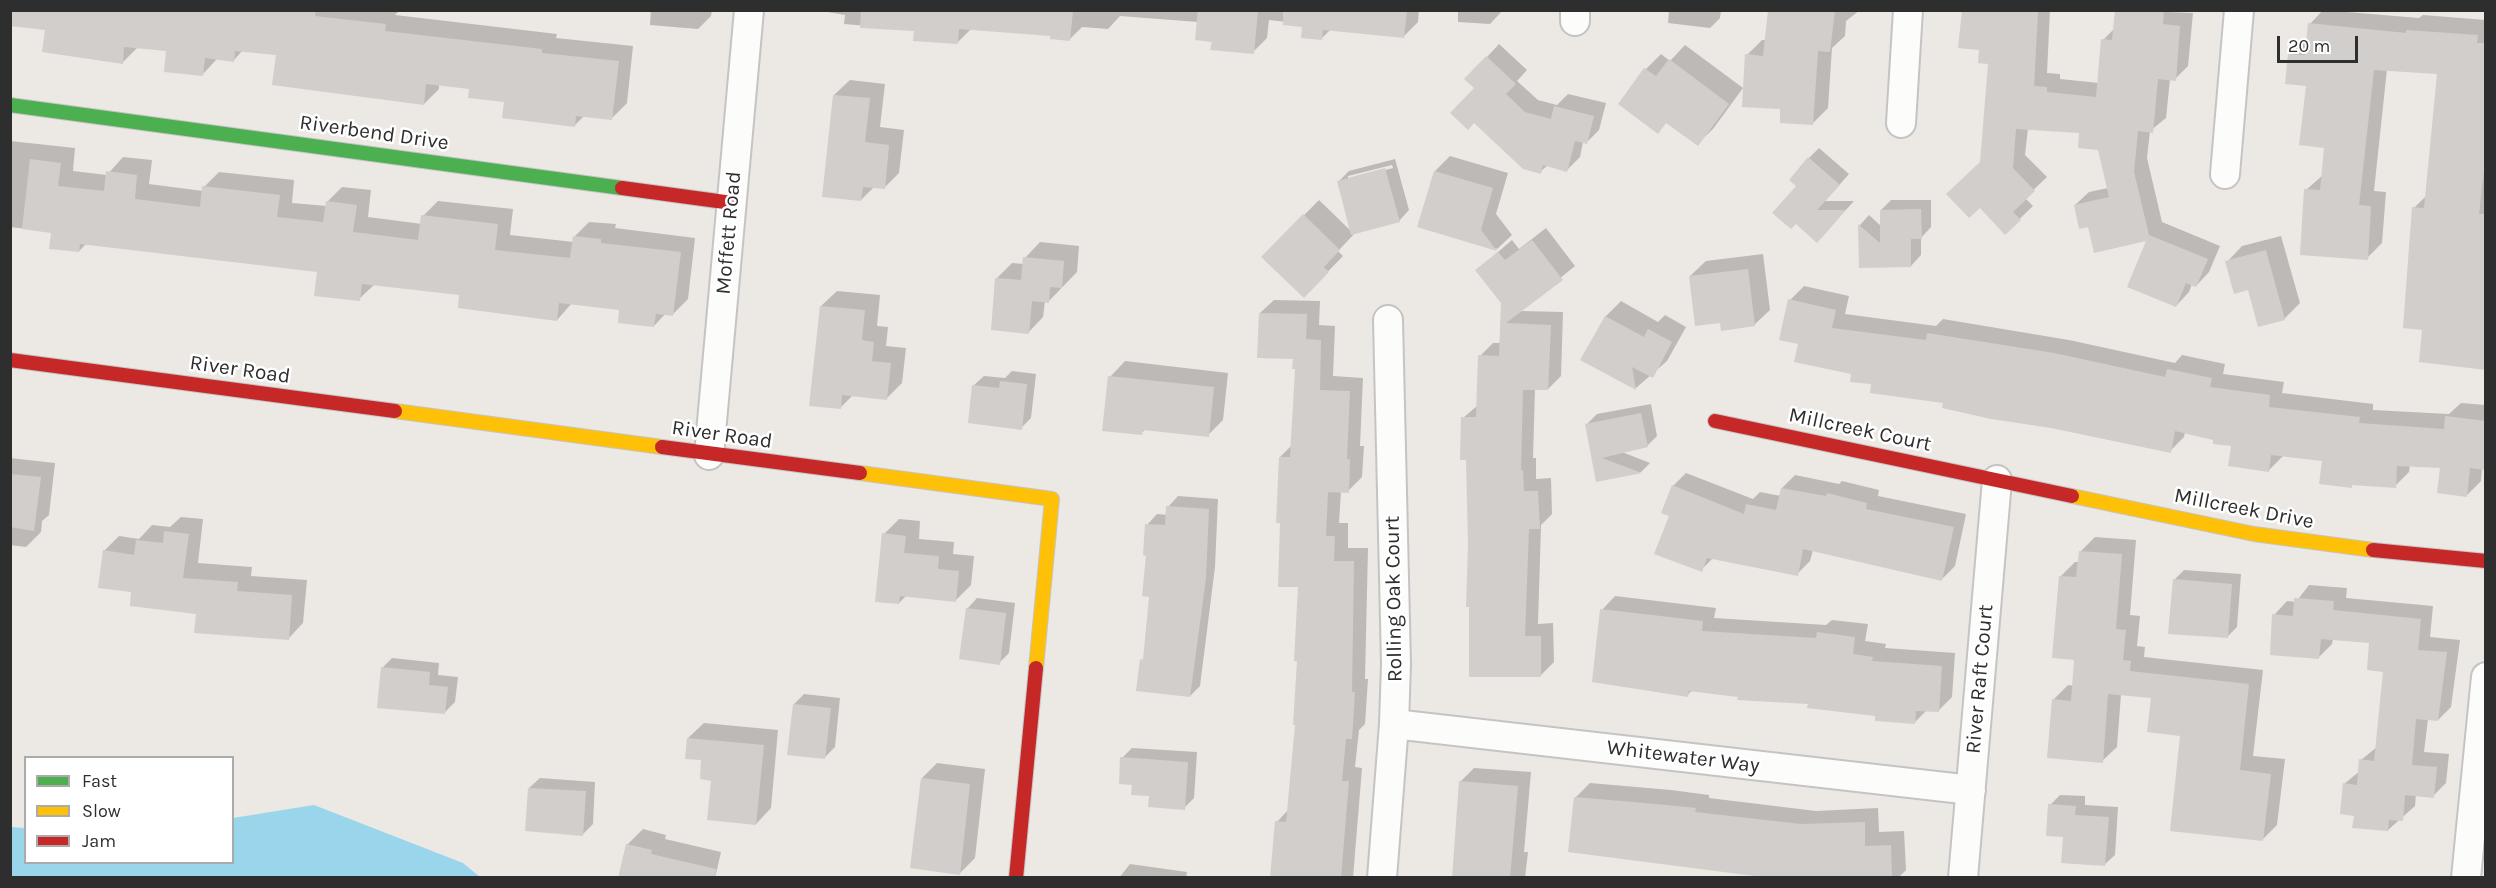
<!DOCTYPE html>
<style>
body{margin:0}
#map{position:relative;width:2496px;height:888px;overflow:hidden;background:#ece8e4;font-family:Karla,sans-serif}
canvas{display:block}
.frame{position:absolute;inset:0;border:12px solid #2e2e2e;pointer-events:none}
.legend{position:absolute;left:24px;top:756px;width:210px;height:108px;box-sizing:border-box;background:#fff;border:2px solid #ababab;margin:0;padding:8px 10px;list-style:none;font-size:18px;color:#2e2e2e}
.legend li{display:flex;align-items:center;gap:12px;height:30px}
.legend b{width:30px;border:2px solid #ababab}
.scale{position:absolute;left:2277px;top:36px;width:81px;height:27px;box-sizing:border-box;border:3px solid #2e2e2e;border-top:0;padding-left:8px;font-size:18px;line-height:21px;white-space:nowrap;color:#2e2e2e;-webkit-text-stroke:4px #fff;paint-order:stroke}
</style>
<div id="map">
<canvas width="2496" height="888"></canvas>
<div class="frame"></div>
<ul class="legend">
<li><b style="height:8px;background:#4caf50"></b>Fast</li>
<li><b style="height:8px;background:#ffc107"></b>Slow</li>
<li><b style="height:8px;background:#c62828"></b>Jam</li>
</ul>
<div class="scale">20 m</div>
</div>
<script>
const ctx = document.querySelector('canvas').getContext('2d');
ctx.lineJoin = 'round';
function fill(path, color) { ctx.fillStyle = color; ctx.fill(path, 'evenodd'); }
const shape = rows => new Path2D(rows.map(r => 'M' + r).join(''));
function strokePath(path, color, width, dash) { ctx.strokeStyle = color; ctx.lineWidth = width; ctx.lineCap = dash ? 'butt' : 'round'; ctx.setLineDash(dash || []); ctx.stroke(path); }
function write(font, color, halo, rows, align = 'center') {
  ctx.font = font + ' Karla,sans-serif'; ctx.lineWidth = 5; ctx.setLineDash([]); ctx.textBaseline = 'middle'; ctx.strokeStyle = halo; ctx.fillStyle = color; for (const [text, x, y, turn = 0] of rows) {
    ctx.save(); ctx.translate(x, y); ctx.rotate((+turn || 0) * Math.PI / 180); ctx.textAlign = isNaN(turn) ? turn : align; if (halo) ctx.strokeText(text, 0, 0); ctx.fillText(text, 0, 0); ctx.restore();
  }
}
fill(shape([
 [314,805,463,863,480,877,11,877,11,827,25,828,26,862,232,862,233,818]
]), '#99d6ec');
fill(shape([
 [10,10,400,10,395,15,557,34,556,38,633,46,627,103,612,118,584,116,574,126,471,88,439,84,439,89,424,104,277,54,243,50,234,60,217,59,202,75,168,50,138,47,122,63,92,59,92,56,46,28],
 [651,10,712,10,711,16,698,29,650,25],
 [816,10,1419,10,1418,22,1403,37,1331,29,1321,39,1304,24,1269,20,1267,38,1253,52,1213,40,1198,22,1120,16,1108,29,1082,27,1070,39,1051,34,972,28,958,42,916,30,844,24,845,15],
 [1458,10,1503,10,1490,24,1458,22],
 [1669,10,1721,10,1720,18,1710,28,1668,23],
 [1770,10,1860,10,1846,21,1845,36,1832,48,1828,108,1813,123,1782,108,1747,55,1762,40,1766,40],
 [1964,10,2050,10,2047,73,2060,74,2060,79,2099,83,2103,40,2115,28,2116,10,2193,13,2188,66,2175,79,2170,79,2166,118,2150,131,2147,158,2162,222,2220,246,2209,272,2196,286,2192,284,2189,292,2176,306,2148,239,2089,226,2075,205,2089,192,2108,188,2099,149,2081,132,2028,128,2025,155,2047,177,2025,198,2033,206,2005,233,1981,162,1989,63],
 [2323,10,2419,18,2423,15,2486,20,2486,368,2424,329,2414,208,2427,195,2439,73,2387,69,2374,191,2386,192,2382,243,2367,258,2306,190,2323,175,2326,147,2307,84,2290,54,2305,39,2308,39,2310,24],
 [1499,44,1527,70,1517,81,1538,100,1557,105,1568,94,1606,103,1599,130,1586,143,1583,142,1580,157,1567,170,1548,165,1540,172,1476,88,1487,57],
 [1685,45,1743,88,1713,129,1697,144,1667,122,1658,132,1646,69,1661,54,1670,61],
 [850,80,885,84,880,127,904,130,899,173,884,188,874,187,861,200,834,95],
 [10,141,75,148,73,171,107,175,123,157,152,160,149,184,203,191,204,187,219,172,294,180,292,203,327,206,327,202,342,187,371,190,368,217,422,224,423,216,438,201,513,209,510,235,574,242,574,237,589,222,616,224,615,228,695,238,688,299,673,314,666,313,654,326,621,309,572,303,557,320,461,294,375,284,359,299,319,271,86,244,79,251,53,232,10,227],
 [1819,148,1849,174,1825,201,1854,201,1827,231,1796,223,1798,186,1809,158],
 [1450,156,1508,173,1496,214,1512,235,1497,249,1419,226,1435,171],
 [1395,159,1409,210,1399,221,1355,233,1338,251,1343,256,1304,296,1263,257,1319,200,1352,232,1338,182,1349,171],
 [1392,165,1393,168,1348,180,1348,176],
 [1891,200,1931,200,1931,227,1921,238,1921,255,1911,266,1860,266,1860,225,1869,215,1881,226,1881,210],
 [1546,228,1575,266,1520,311,1563,312,1561,376,1548,389,1535,388,1533,458,1536,458,1536,479,1551,478,1552,514,1541,525,1538,624,1553,623,1554,662,1541,675,1470,544,1467,459,1463,418,1478,405,1480,356,1493,343,1501,343,1503,302,1477,270,1512,240,1519,249],
 [2281,236,2300,303,2284,319,2227,262,2242,246],
 [1040,242,1079,246,1077,272,1049,301,1045,301,1043,317,1028,333,997,278,1012,263,1024,264,1025,258],
 [1763,254,1770,310,1754,325,1690,276,1706,261],
 [1804,286,1849,296,1845,314,1936,326,1943,319,2069,340,2175,363,2182,355,2225,364,2223,374,2284,382,2282,393,2373,404,2373,410,2449,414,2461,403,2486,405,2486,468,2482,468,2481,481,2467,495,2441,467,2410,465,2409,472,2395,486,2354,484,2351,486,2323,460,2283,456,2269,470,2232,445,2215,438,2185,432,2184,437,2170,451,1873,383,1800,343,1790,300],
 [837,291,880,295,877,326,888,327,886,346,906,348,902,383,887,398,853,395,840,408,821,306],
 [1274,300,1320,301,1319,325,1335,326,1333,376,1363,378,1360,446,1364,446,1362,477,1348,491,1341,491,1339,523,1348,523,1348,548,1368,548,1365,679,1368,679,1365,724,1359,730,1355,767,1362,768,1353,878,1271,878,1277,822,1289,809,1297,724,1299,660,1299,586,1282,521,1280,457,1292,445,1297,368,1294,358,1260,313],
 [1621,301,1658,322,1665,315,1686,327,1667,361,1636,388,1582,360,1606,316],
 [1125,361,1228,373,1223,420,1208,435,1146,429,1141,433,1110,377],
 [1012,371,1036,374,1031,418,1021,428,973,386,984,376,1005,378],
 [1651,404,1657,436,1647,446,1622,452,1650,463,1641,472,1598,480,1587,424,1597,414],
 [10,458,55,463,49,515,42,521,41,532,26,547,10,545],
 [1686,473,1753,499,1760,492,1781,496,1782,488,1795,475,1839,484,1842,481,1879,490,1878,496,1966,514,1955,566,1942,579,1813,550,1810,561,1797,574,1713,558,1701,570,1671,515,1673,486],
 [1178,496,1218,499,1215,567,1200,686,1190,696,1142,660,1145,657,1151,595,1147,525,1157,514,1167,515,1168,507],
 [181,517,203,519,198,563,252,567,251,576,307,580,303,623,288,639,133,591,104,551,119,536,139,539,152,525,170,527],
 [899,519,920,521,919,539,954,542,953,554,974,556,971,585,956,600,907,595,899,603,884,534],
 [2095,537,2136,540,2130,615,2140,616,2137,646,2145,647,2144,657,2263,670,2253,756,2285,759,2277,825,2262,840,2153,697,2121,694,2117,747,2102,761,2053,700,2068,685,2074,686,2076,659,2060,577,2075,562,2079,562,2080,552],
 [2184,570,2241,574,2237,627,2227,637,2174,580],
 [2309,585,2347,588,2346,598,2433,606,2430,637,2460,640,2451,707,2438,720,2428,719,2424,752,2449,754,2446,783,2433,796,2416,794,2415,806,2388,830,2356,814,2344,784,2360,771,2361,760,2377,747,2385,671,2371,642,2333,639,2332,644,2319,657,2274,615,2287,601,2296,602],
 [1615,596,1716,608,1714,618,1826,625,1832,620,1868,624,1865,641,1886,644,1885,648,1955,653,1952,697,1938,711,1927,710,1915,722,1809,703,1693,690,1687,695,1602,610],
 [977,598,1015,603,1009,653,999,663,967,609],
 [392,658,439,663,438,675,458,677,455,702,445,712,382,668],
 [804,694,840,698,835,747,825,757,794,704],
 [704,723,778,730,771,808,756,824,713,779,688,738],
 [1132,748,1197,752,1194,798,1184,808,1150,795,1133,783,1122,758],
 [937,763,985,769,975,858,960,873,922,778],
 [1474,768,1531,772,1524,852,1528,852,1525,878,1453,878,1460,782],
 [540,778,595,782,593,824,582,835,529,788],
 [1590,783,1671,790,1709,795,1709,798,1816,811,1878,808,1879,832,1904,831,1906,870,1898,878,1782,878,1575,798],
 [2060,795,2085,796,2085,805,2118,807,2115,855,2104,865,2065,835,2050,805],
 [643,829,666,835,665,839,721,852,715,878,620,878,627,845],
 [1130,864,1187,872,1186,878,1119,878]
]), '#0003');
fill(shape([
 [10,10,316,10,315,16,386,24,385,31,542,49,542,53,619,61,612,120,576,116,575,127,502,118,504,102,468,98,469,89,426,84,424,105,272,85,276,55,235,51,234,62,205,58,203,76,164,72,166,51,124,47,123,64,42,52,45,30,10,26],
 [861,10,1073,10,1070,41,1050,39,1050,36,959,29,958,44,913,41,914,31,860,28],
 [1198,10,1258,10,1254,54,1210,50,1212,42,1195,40],
 [1283,10,1407,10,1404,38,1323,30,1322,40,1301,38,1302,27,1283,25],
 [1768,10,1835,10,1830,52,1818,51,1813,125,1780,123,1780,109,1742,107,1745,54,1763,56],
 [1962,10,2038,12,2034,86,2047,87,2047,92,2096,97,2101,39,2112,40,2115,10,2164,10,2163,24,2180,26,2176,81,2158,79,2153,133,2138,131,2134,172,2149,235,2208,259,2196,287,2186,283,2176,307,2127,287,2146,241,2094,253,2088,227,2079,229,2074,205,2109,197,2098,150,2078,148,2079,133,2016,129,2013,168,2035,191,2013,212,2021,220,2005,235,1980,208,1969,218,1946,194,1980,162,1988,64,1978,63,1979,50,1958,48],
 [2308,23,2406,33,2406,30,2478,35,2477,43,2486,43,2486,153,2479,214,2486,214,2486,370,2419,362,2422,330,2403,328,2412,207,2424,208,2437,74,2374,70,2359,205,2371,206,2368,260,2300,255,2304,189,2320,190,2324,148,2299,145,2306,86,2285,84,2288,54,2305,55],
 [1486,56,1516,84,1506,94,1525,112,1551,119,1554,106,1594,116,1587,144,1575,141,1567,172,1543,165,1541,174,1523,169,1474,123,1468,130,1450,113,1474,88,1464,79],
 [1669,59,1729,104,1698,146,1666,123,1658,134,1618,104,1644,68,1656,76],
 [833,95,870,98,865,142,889,145,885,189,863,187,861,201,822,197],
 [1808,157,1840,185,1817,210,1846,210,1817,243,1796,224,1791,229,1772,213,1796,186,1789,180],
 [30,159,61,163,58,186,104,191,106,171,137,175,135,199,200,207,202,186,280,195,277,217,323,222,326,201,357,205,353,232,418,240,421,215,498,224,495,250,570,258,573,236,601,239,601,243,681,252,673,316,656,314,654,327,618,323,619,310,559,303,557,321,458,308,459,295,362,284,360,301,314,296,317,272,80,244,79,252,49,249,51,233,22,229],
 [1385,168,1400,222,1351,235,1337,181],
 [1434,171,1493,188,1481,230,1497,251,1417,227],
 [1921,209,1922,239,1911,239,1911,267,1859,268,1858,224,1880,243,1880,210],
 [1303,214,1340,250,1324,267,1329,272,1304,298,1261,257],
 [1532,240,1563,280,1506,323,1551,325,1548,390,1523,390,1521,470,1523,470,1524,491,1538,491,1540,529,1529,529,1525,636,1541,636,1541,677,1469,677,1469,607,1466,607,1468,544,1466,460,1460,460,1461,417,1476,417,1478,355,1499,356,1501,303,1475,270,1498,252,1505,260],
 [2266,250,2285,320,2258,327,2248,290,2234,294,2225,261],
 [1023,257,1064,261,1062,288,1050,287,1049,303,1032,301,1029,334,991,330,995,278,1021,280],
 [1748,269,1755,326,1721,331,1720,323,1695,326,1689,276],
 [1788,299,1836,310,1832,328,1926,340,1927,333,2054,353,2165,377,2167,369,2212,378,2210,387,2270,395,2269,407,2360,417,2359,423,2444,429,2445,416,2486,421,2486,470,2470,468,2467,497,2437,493,2440,468,2397,466,2396,488,2352,485,2352,488,2319,484,2322,461,2271,455,2269,472,2228,466,2231,446,2213,444,2213,440,2175,431,2171,453,2051,428,1991,419,1942,408,1943,403,1870,393,1871,384,1850,382,1851,374,1794,362,1798,344,1779,340],
 [820,306,865,310,862,340,874,342,872,361,891,363,887,400,842,395,841,409,809,406],
 [1259,313,1307,314,1306,339,1321,340,1320,390,1350,391,1347,459,1350,459,1349,493,1328,492,1326,536,1335,536,1334,561,1354,561,1352,692,1355,692,1352,739,1346,739,1342,781,1349,781,1341,878,1270,878,1275,821,1286,822,1295,725,1293,725,1297,661,1294,661,1298,587,1278,587,1280,523,1276,523,1279,457,1290,457,1295,369,1292,369,1293,359,1257,358],
 [1605,316,1644,337,1648,329,1672,342,1653,378,1632,367,1636,390,1580,360],
 [1108,376,1214,387,1209,437,1143,430,1142,435,1102,431],
 [1000,381,1027,384,1022,430,968,423,972,385,999,388],
 [1641,413,1648,447,1602,458,1642,473,1596,482,1585,424],
 [10,474,41,477,34,531,10,527],
 [1672,485,1744,514,1746,504,1776,510,1781,488,1826,496,1827,493,1867,503,1866,509,1954,527,1942,581,1803,549,1798,576,1707,558,1702,572,1654,554,1669,516,1661,513],
 [1166,506,1209,509,1206,578,1190,697,1136,691,1140,659,1143,660,1149,597,1142,596,1146,556,1143,555,1145,524,1165,525],
 [164,531,189,534,183,578,238,582,237,591,292,595,289,640,194,633,196,614,130,606,131,592,98,588,103,550,134,555,136,540,163,543],
 [882,533,906,536,904,553,939,556,938,569,959,571,956,602,900,596,899,604,875,602],
 [2079,551,2122,554,2116,629,2126,630,2123,660,2131,661,2130,671,2249,684,2240,770,2271,774,2263,841,2170,831,2180,736,2147,732,2151,698,2108,694,2103,763,2047,758,2052,699,2071,701,2074,660,2052,658,2059,576,2076,577],
 [2173,579,2232,584,2228,638,2168,634],
 [2294,598,2334,601,2333,610,2421,619,2418,650,2447,652,2438,721,2416,719,2412,765,2437,767,2434,798,2405,795,2403,821,2389,820,2388,831,2352,828,2354,816,2340,814,2343,783,2357,785,2359,759,2374,761,2383,672,2367,670,2369,643,2321,639,2319,659,2270,655,2272,614,2293,616],
 [966,608,1006,613,1000,665,959,659],
 [1600,609,1703,621,1702,631,1816,638,1817,632,1855,637,1853,654,1873,657,1872,661,1942,666,1939,712,1916,711,1915,724,1875,721,1875,716,1807,708,1808,704,1737,700,1738,697,1689,691,1688,697,1592,682],
 [381,667,430,672,429,685,448,687,445,714,377,708],
 [793,704,831,708,825,759,787,755],
 [687,738,764,745,756,825,707,820,711,781,700,779,701,760,685,759],
 [1120,757,1188,762,1185,810,1148,807,1149,796,1131,795,1132,785,1119,784],
 [921,778,970,784,960,875,910,868],
 [1459,781,1518,786,1510,878,1452,878],
 [528,788,586,791,583,836,525,831],
 [1574,797,1656,804,1696,808,1695,812,1801,824,1865,822,1865,846,1891,845,1892,878,1770,878,1568,852],
 [2048,804,2076,806,2075,815,2109,817,2105,866,2061,863,2063,837,2046,836],
 [626,844,652,850,651,854,716,869,715,878,618,878]
]), '#d1cecb');
const street = shape([
 [1575,21,1575,10],
 [1901,123,1908,10],
 [2225,174,2239,10],
 [709,455,749,10],
 [1394,724,1971,790],
 [1382,878,1394,724,1396,664,1388,320],
 [1963,878,1997,480],
 [2466,878,2486,677]
]);
const fast = shape([
 [10,105,622,188]
]);
const slow = shape([
 [395,411,662,447],
 [860,473,1052,499,1036,668],
 [2072,496,2254,534,2373,550]
]);
const jam = shape([
 [622,188,732,203],
 [10,360,395,411],
 [1715,421,2072,496],
 [662,447,860,473],
 [2373,550,2486,561],
 [1016,878,1036,668]
]);
strokePath(street, '#c5c4c5', 32);
strokePath(fast, '#c5c4c5', 16);
strokePath(slow, '#c5c4c5', 16);
strokePath(jam, '#c5c4c5', 16);
strokePath(street, '#fcfcfb', 28);
strokePath(fast, '#4caf50', 14);
strokePath(slow, '#ffc107', 14);
strokePath(jam, '#c62828', 14);
write('21px', '#2e2e2e', '#fff', [
 ["Riverbend Drive",374,133,8],
 ["Moffett Road",729,233,-85],
 ["River Road",240,370,8],
 ["Millcreek Court",1860,430,12],
 ["River Road",722,435,8],
 ["Millcreek Drive",2244,509,11],
 ["Rolling Oak Court",1394,599,-91],
 ["River Raft Court",1980,679,-85],
 ["Whitewater Way",1683,757,7]
]);
</script>
